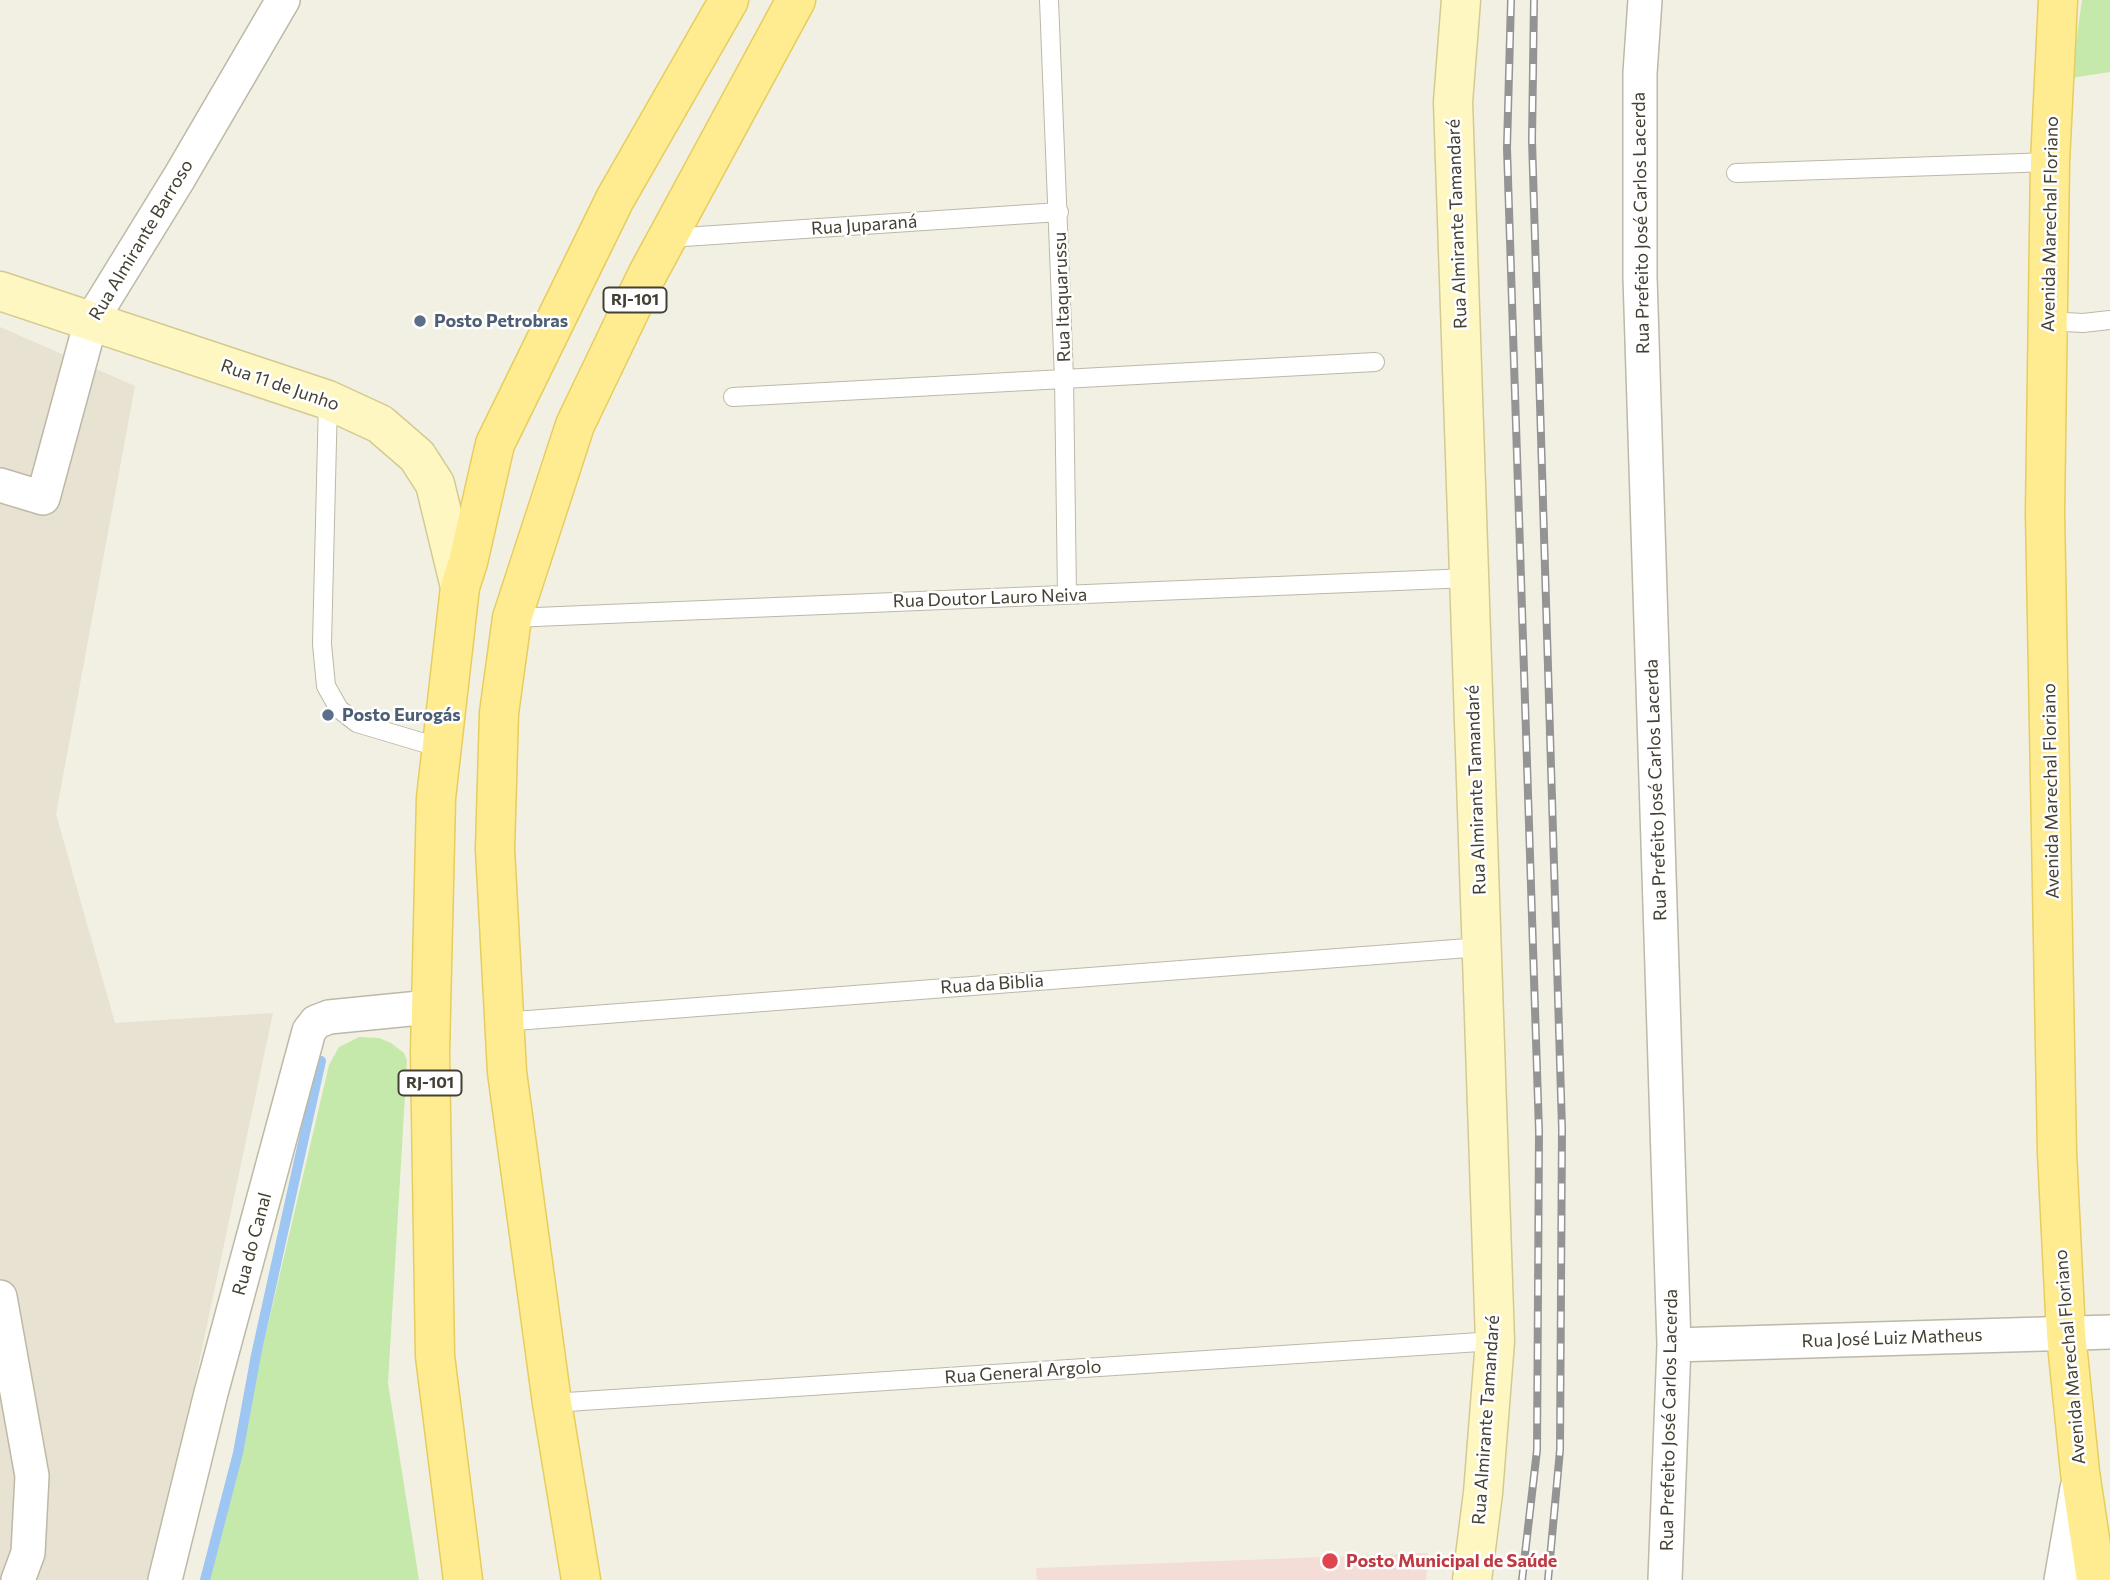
<!DOCTYPE html>
<meta charset="utf-8">
<style>
body{margin:0}
canvas{display:block;background:#f2f0e3}
</style>
<canvas width="2110" height="1580"></canvas>
<script>
const ctx = document.querySelector('canvas').getContext('2d');
ctx.lineJoin = 'round';
function fill(path, color) { ctx.fillStyle = color; ctx.fill(path, 'evenodd'); }
const shape = rows => new Path2D(rows.map(r => 'M' + r).join(''));
function strokePath(path, color, width, dash) { ctx.strokeStyle = color; ctx.lineWidth = width; ctx.lineCap = dash ? 'butt' : 'round'; ctx.setLineDash(dash || []); ctx.stroke(path); }
function write(font, color, halo, rows, align = 'center') {
  ctx.font = font + ' Commissioner,sans-serif'; ctx.lineWidth = 5; ctx.setLineDash([]); ctx.textBaseline = 'middle'; ctx.strokeStyle = halo; ctx.fillStyle = color; for (const [text, x, y, turn = 0] of rows) {
    ctx.save(); ctx.translate(x, y); ctx.rotate((+turn || 0) * Math.PI / 180); ctx.textAlign = isNaN(turn) ? turn : align; if (halo) ctx.strokeText(text, 0, 0); ctx.fillText(text, 0, 0); ctx.restore();
  }
}
fill(shape([
 [0,327,135,386,56,814,115,1023,273,1013,153,1580,0,1580]
]), '#e7e2d1');
fill(shape([
 [1428,1553,1426,1580,1037,1580,1036,1568]
]), '#f4ddd6');
fill(shape([
 [2082,0,2110,0,2110,72,2071,78],
 [359,1037,379,1038,391,1043,404,1053,407,1061,388,1383,419,1580,208,1580,329,1065,339,1047]
]), '#c5e9aa');
strokePath(shape([
 [205,1580,238,1453,256,1355,321,1061]
]), '#9dc6f2', 10);
const lane = shape([
 [1049,0,1064,378,1067,595],
 [1736,173,2050,162],
 [669,238,1059,212],
 [2047,321,2083,323,2110,320],
 [733,397,1375,362],
 [328,400,322,644,326,686,339,709,357,723,441,748],
 [512,618,1469,578],
 [502,1022,1481,947],
 [552,1403,1495,1341]
]);
const street = shape([
 [1645,0,1640,73,1640,277,1674,1345,1665,1580],
 [0,485,43,498,91,321,179,178,283,0],
 [0,1297,32,1476,28,1553,18,1580],
 [1674,1345,2110,1332],
 [165,1580,211,1393,309,1031,316,1022,329,1017,430,1007],
 [2061,1580,2077,1488]
]);
const secondary = shape([
 [1461,0,1453,102,1495,1341,1483,1493,1472,1580],
 [0,291,328,400,380,424,417,456,435,484,460,587]
]);
const primary = shape([
 [2058,0,2050,162,2045,513,2057,1153,2066,1334,2080,1472,2096,1580],
 [463,1580,435,1356,430,1052,436,798,460,587,468,562,495,444,615,199,729,0],
 [581,1580,552,1403,507,1072,495,849,499,713,512,618,575,425,647,275,796,0]
]);
strokePath(lane, '#beb8a6', 20);
strokePath(street, '#beb8a6', 36);
strokePath(secondary, '#d4ca91', 41);
strokePath(primary, '#e7cd5d', 41);
strokePath(lane, '#fff', 18);
strokePath(street, '#fff', 33);
strokePath(secondary, '#fff7c1', 38);
strokePath(primary, '#ffec90', 38);
const rail = shape([
 [1511,0,1507,148,1539,1132,1537,1450,1522,1580],
 [1534,0,1532,140,1562,1128,1560,1450,1548,1580]
]);
strokePath(rail, '#949494', 8);
strokePath(rail, '#fff', 5, [16]);
for (const [x, y, r, color] of [
 [420,321,7,"#5c6f8a"],
 [328,715,7,"#5c6f8a"],
 [1330,1561,9,"#e0444e"]
]) { const dot = new Path2D(); dot.arc(x, y, r, 0, 2 * Math.PI); ctx.fillStyle = color; ctx.fill(dot); strokePath(dot, '#fff', 2.5); }
for (const [x, y, w] of [
 [635,300,63],
 [430,1083,63]
]) { const box = new Path2D(); box.roundRect(x - w / 2, y - 12.5, w, 25, 5); ctx.fillStyle = '#fff'; ctx.fill(box); strokePath(box, '#444033', 2); }
write('bold 16px', '#444033', null, [
 ["RJ-101",635,300],
 ["RJ-101",430,1083]
]);
write('18px', '#444033', '#fff', [
 ["Rua Prefeito José Carlos Lacerda",1641,223,-91],
 ["Rua Almirante Tamandaré",1457,224,-92],
 ["Avenida Marechal Floriano",2050,224,-89],
 ["Rua Juparaná",864,225,-4],
 ["Rua Almirante Barroso",141,240,-59],
 ["Rua Itaquarussu",1062,297,-92],
 ["Rua 11 de Junho",280,385,19],
 ["Rua Doutor Lauro Neiva",990,598,-2],
 ["Rua Almirante Tamandaré",1476,790,-92],
 ["Rua Prefeito José Carlos Lacerda",1656,790,-92],
 ["Avenida Marechal Floriano",2051,791,-91],
 ["Rua da Biblia",992,984,-4],
 ["Rua do Canal",252,1244,-75],
 ["Rua José Luiz Matheus",1892,1338,-2],
 ["Avenida Marechal Floriano",2070,1357,-95],
 ["Rua General Argolo",1023,1372,-4],
 ["Rua Almirante Tamandaré",1486,1420,-86],
 ["Rua Prefeito José Carlos Lacerda",1669,1420,-89]
]);
write('bold 18px', '#4e5e75', '#fff', [
 ["Posto Petrobras",434,321],
 ["Posto Eurogás",342,715]
], 'left');
write('bold 18px', '#be3a42', '#fff', [
 ["Posto Municipal de Saúde",1346,1561]
], 'left');
</script>
